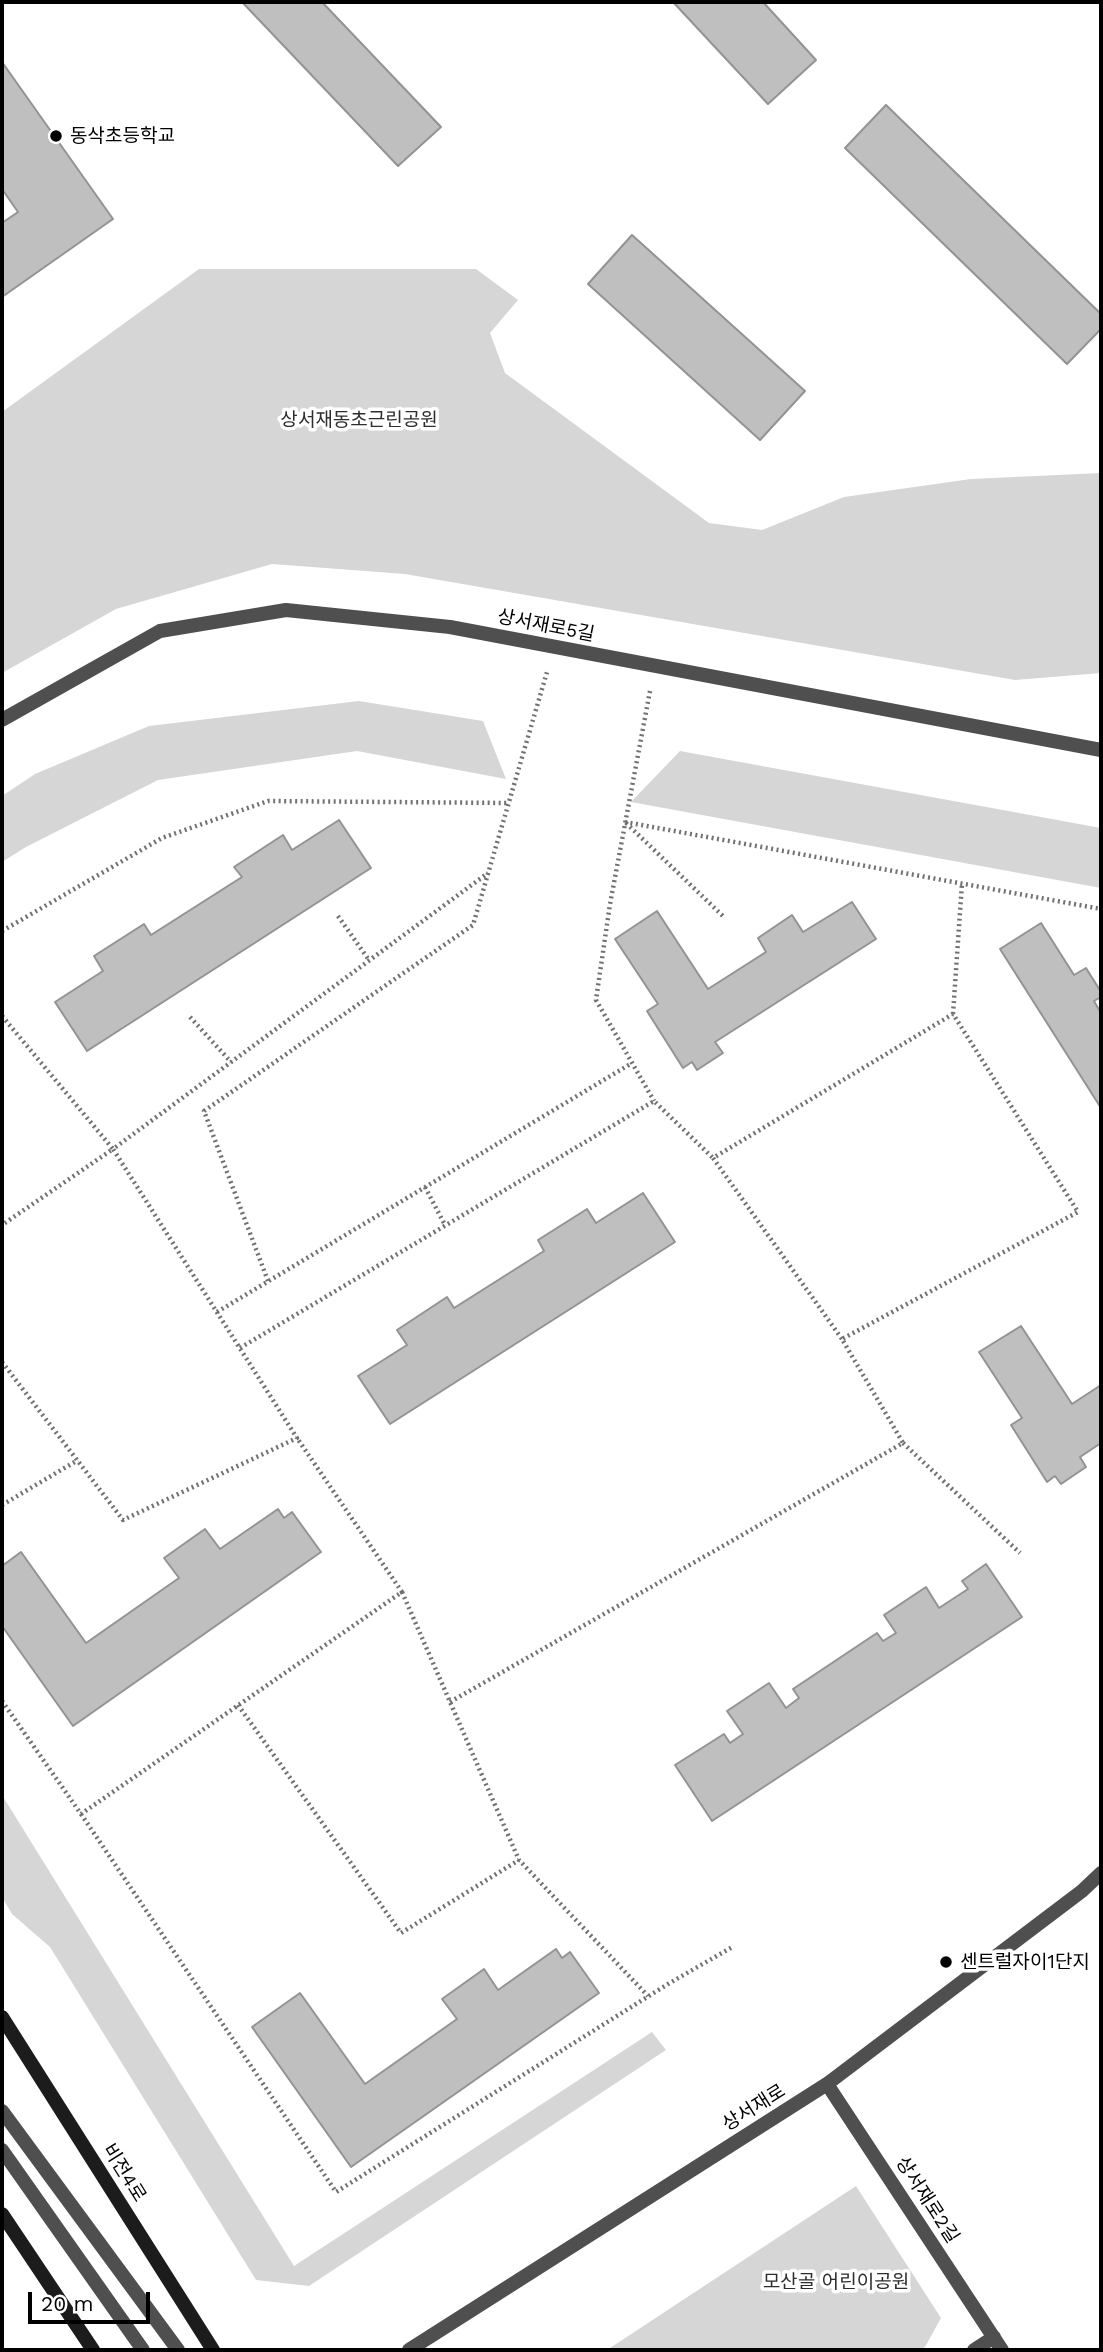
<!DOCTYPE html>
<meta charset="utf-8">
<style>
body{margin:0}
#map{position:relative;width:1103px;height:2352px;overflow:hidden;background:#fff;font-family:"Work Sans",sans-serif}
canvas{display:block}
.frame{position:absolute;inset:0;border:4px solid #000;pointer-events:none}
.scale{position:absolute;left:28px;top:2292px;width:122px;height:32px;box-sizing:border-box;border:4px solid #000;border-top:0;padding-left:9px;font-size:21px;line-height:24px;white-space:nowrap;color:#000;-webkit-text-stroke:5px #fff;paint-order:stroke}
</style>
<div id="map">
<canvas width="1103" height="2352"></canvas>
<div class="frame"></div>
<div class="scale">20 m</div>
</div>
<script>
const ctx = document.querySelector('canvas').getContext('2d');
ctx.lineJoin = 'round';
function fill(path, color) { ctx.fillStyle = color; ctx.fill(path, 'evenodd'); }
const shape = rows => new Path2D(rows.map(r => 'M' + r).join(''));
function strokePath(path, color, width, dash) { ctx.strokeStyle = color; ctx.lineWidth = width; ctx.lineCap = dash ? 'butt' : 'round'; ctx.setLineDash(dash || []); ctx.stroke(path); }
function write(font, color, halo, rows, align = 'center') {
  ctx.font = font + ' "Work Sans","Noto Sans KR",sans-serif'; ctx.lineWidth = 7; ctx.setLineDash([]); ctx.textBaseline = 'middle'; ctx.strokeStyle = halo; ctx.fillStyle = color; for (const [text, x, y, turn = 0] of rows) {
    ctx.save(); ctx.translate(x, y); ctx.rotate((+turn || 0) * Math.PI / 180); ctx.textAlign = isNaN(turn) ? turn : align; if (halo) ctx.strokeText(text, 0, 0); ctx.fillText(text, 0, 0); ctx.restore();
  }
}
fill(shape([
 [199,269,476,269,518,300,490,333,505,373,709,523,762,530,844,497,971,479,1101,473,1101,673,1015,680,405,574,272,564,116,609,2,673,2,412],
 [359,701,483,721,506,779,357,751,158,780,26,847,2,862,2,796,35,774,149,726],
 [680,751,1101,828,1101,888,631,802],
 [2,1795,294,2266,652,2032,666,2050,309,2286,256,2280,50,1947,12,1914,2,1897],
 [856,2186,941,2318,925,2347,919,2350,607,2350]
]), '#d6d6d6');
const building = shape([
 [242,2,322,2,441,127,398,166,242,2],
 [673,2,763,2,816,60,768,104,673,2],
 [2,62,113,219,2,297,2,223,18,212,2,189,2,62],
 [886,105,1101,314,1101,329,1067,364,845,148,886,105],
 [632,235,805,391,760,440,588,284,632,235],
 [339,820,371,868,87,1051,55,1002,103,971,94,956,144,924,151,935,242,877,234,867,283,835,292,850,339,820],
 [852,902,876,939,715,1042,723,1053,697,1070,692,1062,683,1068,647,1011,658,1004,615,939,657,911,708,989,766,952,758,938,792,915,803,932,852,902],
 [1041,923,1074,975,1086,968,1101,992,1101,997,1094,1001,1101,1013,1101,1108,1000,949,1041,923],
 [643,1193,675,1242,390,1424,358,1376,407,1345,397,1330,447,1297,454,1308,544,1251,538,1240,587,1209,596,1223,643,1193],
 [1021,1326,1072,1404,1101,1385,1101,1443,1080,1457,1086,1467,1061,1484,1055,1476,1047,1482,1011,1425,1022,1418,979,1352,1021,1326],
 [278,1509,284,1518,292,1512,321,1552,73,1726,2,1626,2,1566,21,1552,86,1643,179,1578,164,1558,205,1529,220,1549,278,1509],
 [986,1564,1022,1617,712,1821,675,1765,724,1734,730,1743,743,1734,727,1711,769,1683,786,1708,799,1698,793,1689,877,1633,883,1641,896,1633,884,1615,926,1587,939,1608,968,1589,962,1581,986,1564],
 [556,1949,562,1958,570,1952,599,1993,351,2167,252,2027,300,1993,365,2084,457,2019,442,1999,484,1969,498,1990,556,1949]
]);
fill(building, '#bfbfbf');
strokePath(building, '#939393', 2);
strokePath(shape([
 [650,691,610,904,596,1000,654,1101],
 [625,822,1101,909],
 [626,823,724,917],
 [338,916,369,960],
 [2,931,162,838,268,801,509,803],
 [953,1014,962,883],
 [2,1016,113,1149,2,1225],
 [190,1017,231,1062],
 [425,1187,445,1225],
 [268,1281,204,1111,473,925,547,672],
 [217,1312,632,1063],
 [240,1348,654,1101,713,1158],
 [2,1362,123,1520,297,1438,113,1149,488,873],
 [903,1443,1020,1553],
 [2,1505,78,1460],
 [402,1592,519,1860,648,1996],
 [2,1701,81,1814,402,1592,297,1438],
 [450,1702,903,1443,842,1339,1078,1212,953,1014,713,1158,842,1339],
 [238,1705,401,1933,519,1860],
 [81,1814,336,2192,668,1984,734,1946]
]), '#717171', 4.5, [2, 3.5]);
strokePath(shape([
 [2,2111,178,2350],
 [2,2150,143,2350]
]), '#4f4f4f', 14);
strokePath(shape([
 [827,2084,1002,2350],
 [974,2350,994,2337]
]), '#4f4f4f', 14);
strokePath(shape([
 [2,720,160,631,286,610,450,627,1101,750],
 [409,2350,827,2084,1082,1891,1101,1873]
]), '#4f4f4f', 14);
strokePath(shape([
 [2,2017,213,2350],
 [2,2214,93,2350]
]), '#1c1c1c', 14);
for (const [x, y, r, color] of [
 [56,136,7,"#000"],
 [946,1962,7,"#000"]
]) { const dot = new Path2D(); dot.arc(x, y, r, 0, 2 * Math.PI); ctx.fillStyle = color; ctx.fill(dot); strokePath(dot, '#fff', 2.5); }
write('19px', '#000', '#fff', [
 ["동삭초등학교",70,136],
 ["센트럴자이1단지",960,1962]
], 'left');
write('19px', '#2d2d2d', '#fff', [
 ["상서재동초근린공원",359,420],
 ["모산골 어린이공원",836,2282]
]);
write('19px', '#000', '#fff', [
 ["상서재로5길",546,626,11],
 ["상서재로",754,2108,-32],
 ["비전4로",124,2173,58],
 ["상서재로2길",927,2200,57]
]);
</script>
